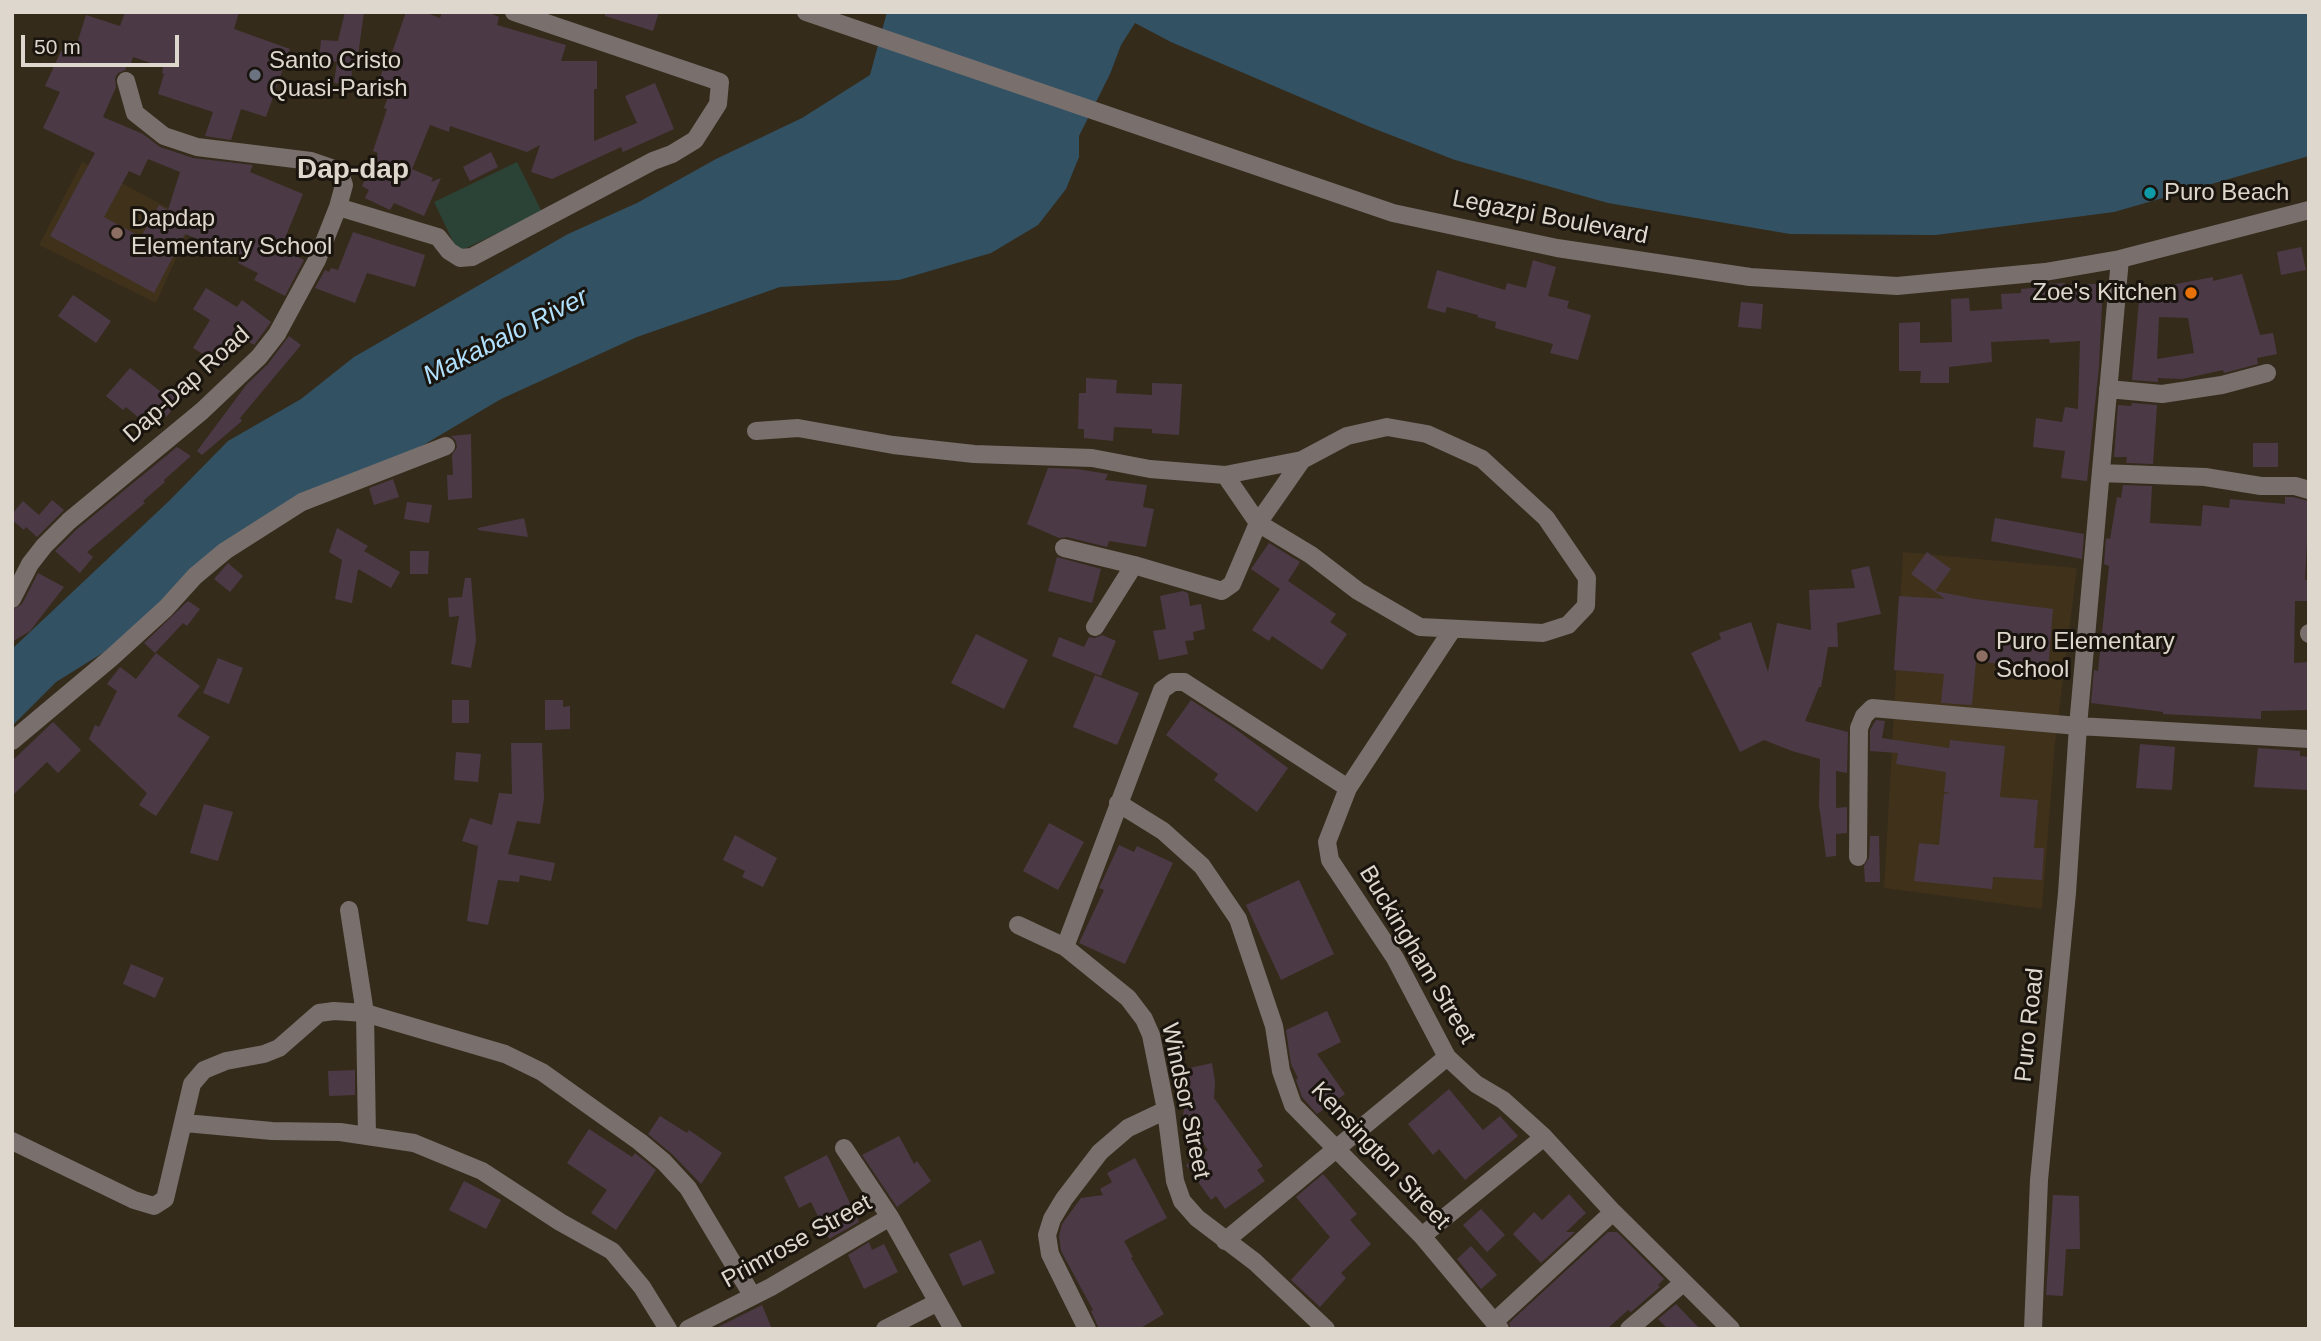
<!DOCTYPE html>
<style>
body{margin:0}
#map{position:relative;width:2321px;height:1341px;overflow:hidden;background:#352b1b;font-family:Arial,sans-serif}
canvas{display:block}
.frame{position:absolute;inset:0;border:14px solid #ded7cd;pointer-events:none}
.scale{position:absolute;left:21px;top:35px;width:158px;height:32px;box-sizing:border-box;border:4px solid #ded7cd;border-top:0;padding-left:9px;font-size:21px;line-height:24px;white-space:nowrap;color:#ded7cd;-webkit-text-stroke:5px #19140d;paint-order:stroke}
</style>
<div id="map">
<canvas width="2321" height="1341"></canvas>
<div class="frame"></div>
<div class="scale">50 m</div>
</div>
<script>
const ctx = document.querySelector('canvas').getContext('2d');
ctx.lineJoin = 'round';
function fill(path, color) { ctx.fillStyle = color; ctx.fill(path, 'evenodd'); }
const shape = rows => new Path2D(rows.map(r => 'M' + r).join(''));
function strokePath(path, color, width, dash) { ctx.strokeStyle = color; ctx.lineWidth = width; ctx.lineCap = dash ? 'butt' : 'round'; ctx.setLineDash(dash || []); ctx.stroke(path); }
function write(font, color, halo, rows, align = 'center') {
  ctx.font = font + ' Arial,sans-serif'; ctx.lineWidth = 6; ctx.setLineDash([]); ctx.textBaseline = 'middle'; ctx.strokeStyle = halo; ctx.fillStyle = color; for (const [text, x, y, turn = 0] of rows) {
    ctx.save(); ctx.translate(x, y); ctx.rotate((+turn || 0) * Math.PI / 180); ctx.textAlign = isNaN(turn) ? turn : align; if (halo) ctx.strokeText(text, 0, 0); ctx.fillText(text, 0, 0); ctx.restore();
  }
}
fill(shape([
 [82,162,193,221,156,303,39,245],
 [1903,552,2077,568,2055,744,2042,909,1884,888]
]), '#3f311a');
fill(shape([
 [517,162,542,212,458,252,434,202]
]), '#2b4236');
fill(shape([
 [887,12,2309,12,2309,156,2114,212,1936,235,1790,234,1608,203,1455,160,1370,127,1171,42,1135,23,1121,45,1110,74,1079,136,1079,157,1066,189,1038,225,991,253,899,280,780,287,637,337,501,399,415,450,319,487,122,641,56,682,12,726,12,649,169,501,228,441,301,399,354,357,568,234,637,203,716,159,802,118,870,75]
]), '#325264');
fill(shape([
 [125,12,239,12,234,29,290,49,266,117,241,109,231,140,205,136,213,112,158,94,164,74,162,73,163,67,133,57,130,66,127,65,125,70,118,73,115,78,116,87,103,117,143,134,160,147,193,158,253,165,250,172,303,194,281,248,304,260,285,296,254,280,258,273,238,263,241,256,185,234,154,293,50,236,95,153,43,128,60,92,45,86,61,51,73,56,86,15,120,26],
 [148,159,180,172,168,210,159,205,141,237,104,217,129,171,140,176],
 [345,12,364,12,356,70,352,69,351,85,334,83,337,62,319,60,321,40,338,41],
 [406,12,424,12,440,18,442,12,487,12,499,17,497,25,566,45,561,61,597,61,597,89,594,89,594,141,637,123,625,96,655,83,674,129,623,152,621,147,552,179,531,172,540,145,527,152,450,126,449,132,430,125,412,169,433,178,431,182,441,178,424,216,394,203,390,210,365,198,369,190,362,186,378,153,373,151,387,109,384,108,393,82,380,78,386,60,389,61],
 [605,12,659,12,653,31,605,16],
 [491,152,498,167,470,181,463,167],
 [353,232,425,255,415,287,367,273,355,303,315,288,325,270,329,272,331,268,338,270],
 [2301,247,2306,270,2281,275,2277,252],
 [1533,260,1556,267,1548,296,1569,301,1567,308,1591,315,1578,360,1550,353,1553,344,1495,328,1496,322,1477,317,1478,315,1447,307,1445,313,1427,308,1437,270,1505,290,1507,283,1526,288],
 [2242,274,2260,335,2273,333,2277,354,2257,358,2258,364,2224,373,2223,370,2182,379,2158,378,2158,382,2132,380,2139,301,2155,302,2155,288,2213,277,2213,281],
 [2159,317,2188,318,2194,353,2157,359],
 [2065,283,2065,284,2103,284,2099,366,2087,481,2061,478,2065,451,2033,447,2036,418,2062,422,2065,407,2078,409,2080,341,2050,343,2049,339,1991,342,1992,362,1949,367,1949,383,1920,383,1921,371,1899,371,1899,323,1920,322,1920,343,1952,342,1951,299,1969,298,1970,311,2002,309,2001,294,2021,293,2021,289,2043,287,2043,284],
 [206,288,237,307,242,300,271,322,254,345,241,337,223,366,193,348,210,320,193,309],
 [73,295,111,321,96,343,58,316],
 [1741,302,1763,304,1761,329,1738,327],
 [289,336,301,345,240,418,242,421,202,455,197,451,247,384,268,364],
 [130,368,164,394,167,390,180,401,166,417,152,405,140,419,126,407,123,410,106,396],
 [1086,378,1117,380,1116,393,1152,395,1152,383,1182,384,1179,435,1152,433,1152,429,1114,427,1113,441,1084,438,1084,429,1078,429,1079,393,1086,393],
 [2132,403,2157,405,2153,464,2126,463,2127,457,2114,457,2118,405,2131,406],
 [471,434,472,498,448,500,447,475,453,475,452,455,457,447,456,441,451,436],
 [2253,443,2278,443,2278,467,2253,467],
 [177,447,191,456,164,480,165,482,143,501,145,503,87,552,93,557,80,573,55,551,77,529],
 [1048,468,1077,469,1108,474,1105,480,1147,485,1143,507,1154,509,1146,547,1109,541,1107,547,1067,537,1059,538,1027,524],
 [393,479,399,497,374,505,369,488],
 [2123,485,2152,486,2150,523,2201,526,2203,505,2229,508,2230,499,2285,504,2285,497,2293,497,2309,501,2305,580,2309,580,2309,601,2295,601,2294,663,2308,662,2308,710,2261,711,2261,719,2163,714,2163,712,2091,703,2094,670,2098,671,2109,566,2104,564,2106,538,2110,539,2117,497,2121,498],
 [52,500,64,510,37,537,26,527,24,530,12,520,12,514,23,501,39,515],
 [407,502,432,505,429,523,404,519],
 [524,518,528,537,478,530,478,528],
 [1995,518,2084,534,2082,559,1991,541],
 [337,528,368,546,364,551,400,572,391,588,358,569,352,603,335,599,342,560,329,552],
 [1269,543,1300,562,1288,581,1336,614,1330,622,1347,634,1322,670,1272,636,1269,641,1252,630,1280,589,1251,569],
 [410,551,429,551,428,574,410,574],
 [1927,552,1951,569,1935,591,1976,599,2053,609,2048,670,1976,661,1972,705,1941,703,1944,674,1894,670,1899,596,1945,599,1911,574],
 [1057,557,1101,569,1092,603,1048,591],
 [228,563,243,576,230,592,214,579],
 [1869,566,1881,614,1837,623,1838,647,1828,647,1821,687,1819,687,1805,721,1848,732,1847,773,1836,771,1836,808,1847,807,1847,833,1836,834,1836,856,1826,857,1819,805,1820,759,1792,751,1764,740,1740,752,1691,653,1721,639,1719,633,1751,622,1768,672,1777,623,1811,630,1809,590,1855,588,1851,570],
 [38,573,64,587,30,631,12,642,12,610,22,604],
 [465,578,471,578,476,640,471,668,451,664,459,616,449,617,448,598,462,597],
 [1183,591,1188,593,1190,606,1201,604,1205,629,1193,632,1194,640,1185,641,1188,654,1159,660,1153,631,1166,629,1160,596],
 [188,601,200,609,187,626,183,623,155,653,144,643],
 [976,634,1028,660,1004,709,951,683],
 [1102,635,1116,641,1101,676,1052,656,1059,637,1084,647,1089,637,1095,638],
 [156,653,200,686,177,716,210,737,156,816,139,805,147,793,89,739,95,725,99,727,117,691,107,684,120,667,136,679],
 [218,658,243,668,229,704,203,693],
 [1095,675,1139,693,1117,745,1073,727],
 [452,700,469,700,469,723,452,723],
 [545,700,563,700,563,707,570,706,570,729,545,730],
 [1191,700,1234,728,1288,768,1257,812,1214,780,1218,774,1166,735],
 [1876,720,1885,721,1882,738,1949,748,1950,740,2005,746,2000,797,2038,800,2034,848,2044,848,2042,880,1993,877,1992,889,1914,881,1919,843,1939,845,1944,794,1951,793,1944,792,1946,772,1896,764,1898,753,1870,751,1870,730],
 [53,722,81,750,58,773,47,762,12,796,12,761],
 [511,743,542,743,544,799,540,824,517,821,508,854,555,863,551,881,520,875,519,882,498,880,488,925,467,921,478,846,462,841,470,818,492,825,499,793,512,794],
 [2140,744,2175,747,2172,790,2136,788],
 [2258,748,2300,751,2300,756,2309,757,2309,790,2254,787],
 [456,752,481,754,478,782,454,780],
 [204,804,233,812,218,861,190,853],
 [1049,823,1084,842,1058,890,1023,871],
 [735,835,777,858,763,887,742,877,745,871,723,860],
 [1870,836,1879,836,1880,882,1865,882,1864,866,1869,858],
 [1119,845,1134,852,1137,846,1173,863,1125,964,1079,943,1104,890,1099,888],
 [1299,880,1334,954,1281,980,1246,905],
 [131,964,164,978,155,998,123,984],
 [1327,1011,1341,1042,1317,1054,1345,1094,1317,1114,1302,1097,1296,1080,1298,1078,1291,1064,1286,1030],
 [1212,1063,1215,1082,1214,1098,1263,1166,1257,1170,1265,1181,1225,1209,1216,1196,1211,1200,1186,1165,1208,1150,1183,1115,1188,1086,1175,1089,1172,1072],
 [355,1070,355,1095,329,1096,328,1071],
 [1449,1089,1483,1130,1500,1116,1518,1136,1465,1180,1439,1149,1433,1155,1408,1124],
 [660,1116,687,1133,689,1130,722,1153,701,1184,672,1154,648,1134],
 [589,1129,632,1157,635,1153,656,1170,616,1230,591,1213,607,1190,567,1163],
 [899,1136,914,1164,917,1161,931,1181,897,1207,862,1155],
 [827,1155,859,1222,829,1239,811,1202,799,1208,784,1177],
 [1135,1158,1167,1218,1124,1241,1133,1257,1131,1258,1164,1314,1139,1329,1099,1329,1091,1311,1093,1310,1061,1251,1059,1236,1062,1224,1081,1198,1103,1195,1100,1189,1112,1182,1107,1173],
 [1323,1174,1357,1214,1350,1220,1371,1244,1341,1273,1346,1278,1320,1307,1291,1280,1330,1237,1296,1197],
 [464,1181,501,1200,486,1229,449,1210],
 [1569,1194,1586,1213,1566,1232,1575,1232,1541,1263,1513,1234,1534,1212,1542,1220],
 [2053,1195,2079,1196,2080,1249,2066,1249,2063,1296,2046,1295],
 [1481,1209,1505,1235,1487,1252,1463,1225],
 [1608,1232,1617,1232,1664,1279,1658,1285,1660,1287,1631,1312,1628,1310,1607,1329,1511,1329,1509,1323],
 [981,1240,995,1273,963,1286,949,1254],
 [869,1242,872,1250,884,1244,898,1272,864,1289,848,1255],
 [1471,1246,1497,1275,1481,1289,1457,1259],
 [1676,1304,1700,1329,1668,1329,1658,1319],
 [762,1305,772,1329,714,1329]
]), '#4b3a46');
strokePath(shape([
 [806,12,1393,213,1557,248,1750,277,1897,286,2045,272,2120,259,2309,210],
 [338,207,438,237,449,251,460,258,472,257,653,161,672,154,695,140,718,104,720,82,514,12],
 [2108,389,2162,394,2222,385,2267,373],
 [756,431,798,428,893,445,974,454,1092,458,1150,469,1225,475,1302,460,1347,436,1387,427,1427,434,1482,459,1546,518,1587,578,1586,606,1568,625,1543,633,1420,627,1358,591,1311,555,1258,523,1225,475],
 [2101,473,2205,477,2261,486,2295,486,2309,490],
 [1064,548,1134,565,1222,591,1232,584,1258,523,1302,460],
 [12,599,30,564,44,546,69,521,202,411,259,357,277,334,317,260,338,207,344,185,341,176,334,169,311,161,197,147,164,136,135,113,126,81],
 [1095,627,1134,565],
 [1452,630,1348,788,1327,842,1330,860,1395,958,1447,1057,1476,1084,1503,1100,1544,1137,1613,1212,1731,1329],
 [2309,633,2309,634],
 [12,741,111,658,166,608,195,576,225,551,302,502,446,446],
 [1118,803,1163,831,1202,866,1238,919,1274,1026,1281,1071,1293,1105,1422,1236,1500,1329],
 [1858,857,1859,728,1864,716,1872,708,2078,726,2309,739],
 [349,910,365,1013,367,1136],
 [1018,925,1065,947,1128,998,1144,1019,1151,1035,1166,1110,1175,1181,1182,1201,1197,1218,1255,1262,1326,1329],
 [1065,947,1162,690,1173,682,1184,682,1348,788],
 [185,1123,272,1131,340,1132,414,1143,482,1171,560,1222,612,1251,642,1287,668,1329],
 [12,1141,134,1200,154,1206,165,1199,192,1084,204,1070,226,1061,264,1054,279,1048,319,1013,334,1011,365,1013,505,1054,542,1072,640,1142,664,1162,688,1188,752,1295],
 [844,1148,890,1217,953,1329],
 [1422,1236,1544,1137],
 [1225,1241,1447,1057],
 [1494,1322,1613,1212],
 [688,1329,771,1287,890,1217],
 [885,1329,938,1302],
 [1087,1329,1050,1254,1047,1235,1052,1219,1064,1199,1100,1152,1128,1128,1166,1110],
 [1629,1329,1683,1283],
 [2033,1329,2039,1180,2067,893,2078,726,2120,259]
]), '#796f6c', 18);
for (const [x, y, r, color] of [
 [255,75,7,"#6b7280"],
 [2150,193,7,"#0f9aa8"],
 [117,233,7,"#8d6e63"],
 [2191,293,7,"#e8710a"],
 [1982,656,7,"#8d6e63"]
]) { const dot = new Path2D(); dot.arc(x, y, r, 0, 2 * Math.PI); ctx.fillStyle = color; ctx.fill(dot); strokePath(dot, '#19140d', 2.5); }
write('24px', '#ded7cd', '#19140d', [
 ["Santo Cristo",269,61],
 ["Quasi-Parish",269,89],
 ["Puro Beach",2164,193],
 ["Dapdap",131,219],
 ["Elementary School",131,247],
 ["Zoe's Kitchen",2177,293,"right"],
 ["Puro Elementary",1996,642],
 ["School",1996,670]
], 'left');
write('24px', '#ded7cd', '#19140d', [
 ["Legazpi Boulevard",1550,218,11],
 ["Dap-Dap Road",187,385,-42],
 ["Buckingham Street",1417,955,59],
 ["Puro Road",2030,1025,-84],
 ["Windsor Street",1185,1101,78],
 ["Kensington Street",1380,1156,47],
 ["Primrose Street",797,1242,-29]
]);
write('italic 26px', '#b1e0fd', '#19140d', [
 ["Makabalo River",506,337,-27]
]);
write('bold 28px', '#ded7cd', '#19140d', [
 ["Dap-dap",353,170]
]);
</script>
